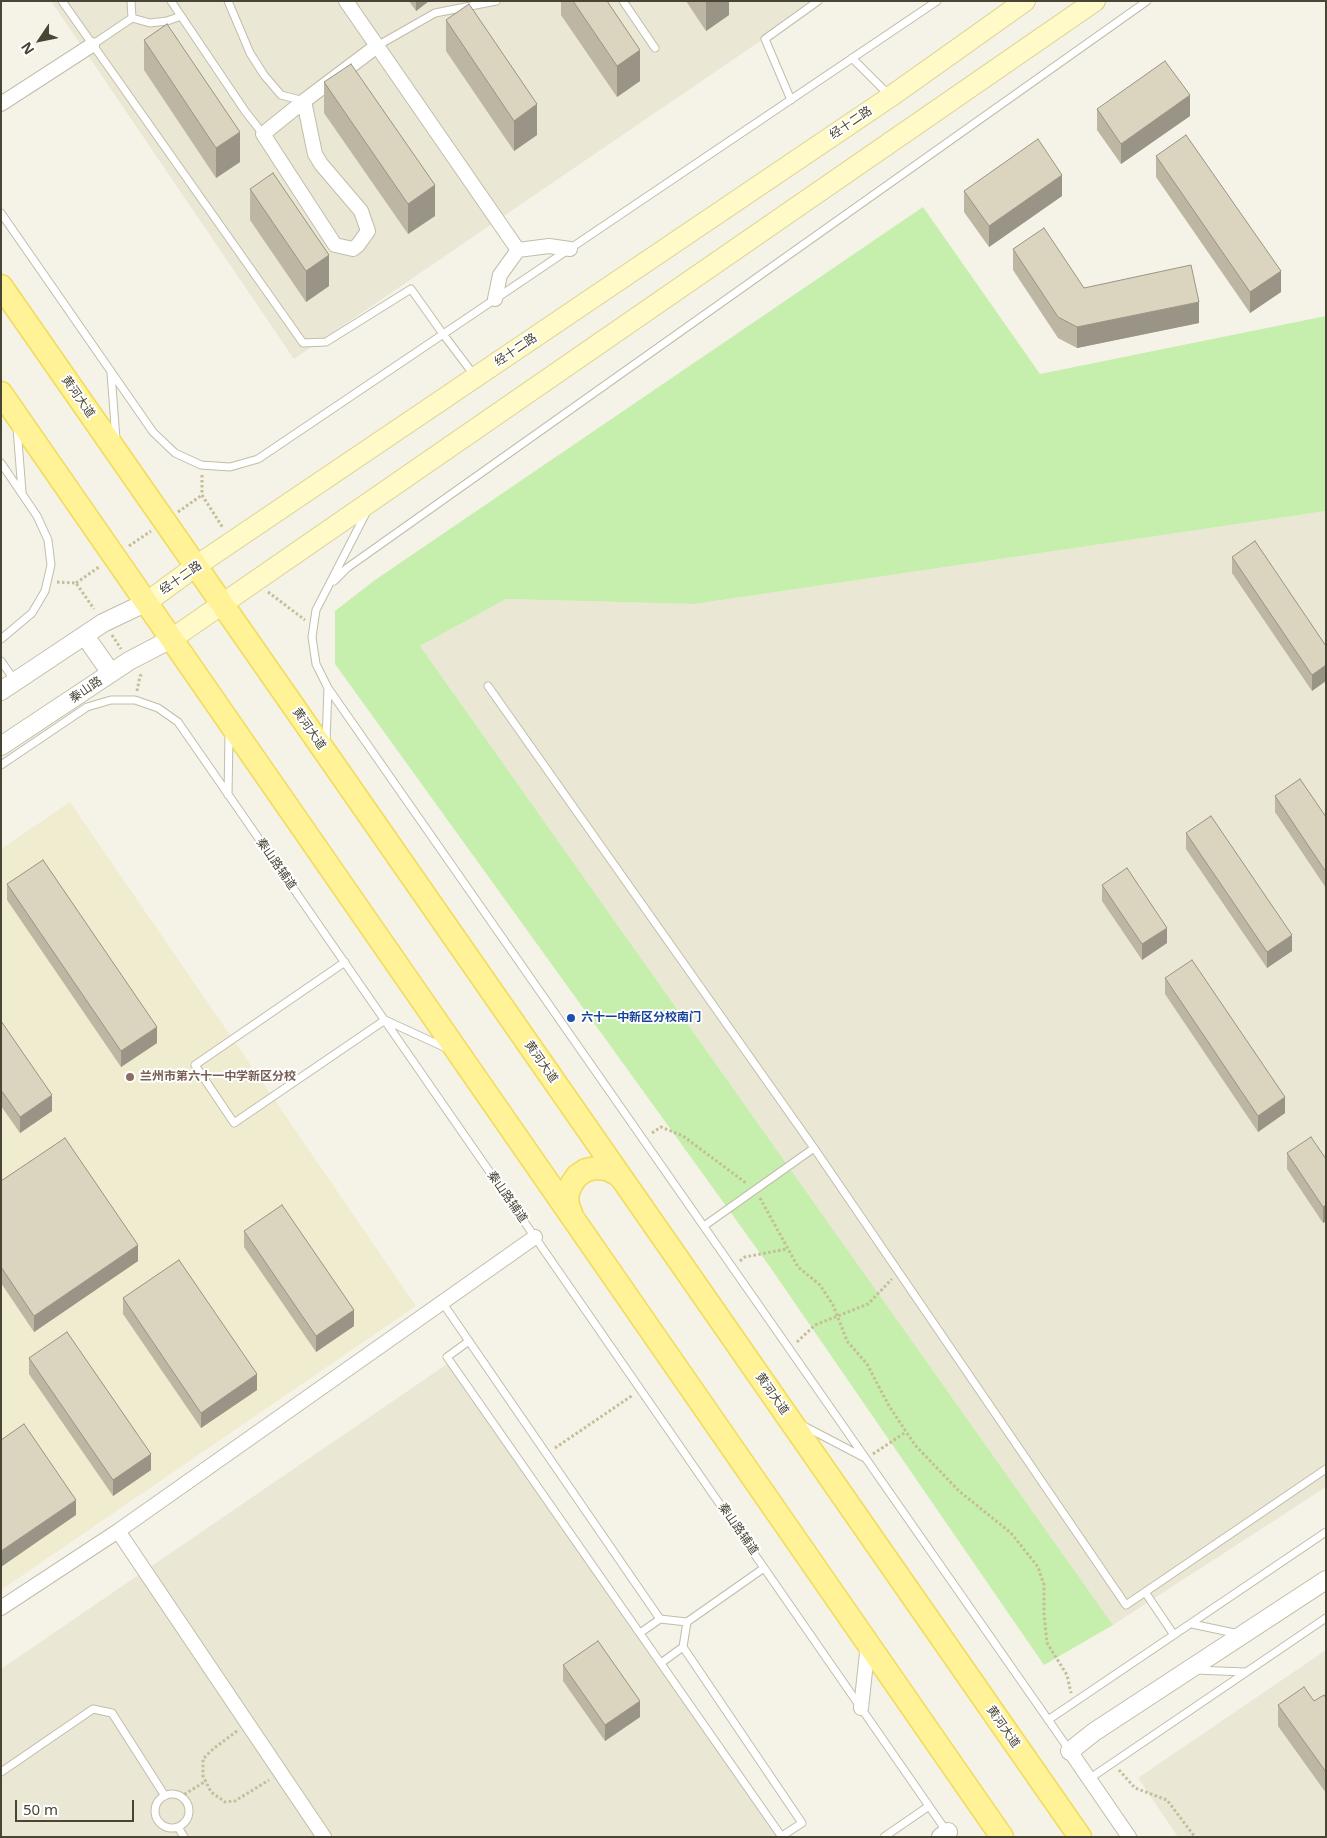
<!DOCTYPE html>
<meta charset="utf-8">
<style>
body{margin:0}
#map{position:relative;width:1327px;height:1838px;overflow:hidden;background:#f5f3e7;font-family:"Noto Sans",sans-serif}
canvas{display:block}
.frame{position:absolute;inset:0;border:2px solid #494535;pointer-events:none}
.north{position:absolute;left:15px;top:15px;width:50px;height:50px;-webkit-text-stroke:4px #fff;paint-order:stroke;rotate:236deg;font-size:14px;font-weight:700;line-height:20px;text-align:center;color:#494535}
.north::after{content:'';display:block;margin:auto;width:18px;height:22px;background:#494535;clip-path:polygon(50% 0,100% 100%,50% 72%,0 100%)}
.scale{position:absolute;left:15px;top:1800px;width:119px;height:22px;box-sizing:border-box;border:2px solid #494535;border-top:0;padding-left:6px;font-size:15px;line-height:18px;white-space:nowrap;color:#494535;-webkit-text-stroke:4px #fff;paint-order:stroke}
</style>
<div id="map">
<canvas width="1327" height="1838"></canvas>
<div class="frame"></div>
<div class="north">N</div>
<div class="scale">50 m</div>
</div>
<script>
const ctx = document.querySelector('canvas').getContext('2d');
ctx.lineJoin = 'round';
function fill(path, color) { ctx.fillStyle = color; ctx.fill(path, 'evenodd'); }
const shape = rows => new Path2D(rows.map(r => 'M' + r).join(''));
function strokePath(path, color, width, dash) { ctx.strokeStyle = color; ctx.lineWidth = width; ctx.lineCap = dash ? 'butt' : 'round'; ctx.setLineDash(dash || []); ctx.stroke(path); }
function write(font, color, halo, rows, align = 'center') {
  ctx.font = font + ' "Noto Sans","Noto Sans SC",sans-serif'; ctx.lineWidth = 4; ctx.setLineDash([]); ctx.textBaseline = 'middle'; ctx.strokeStyle = halo; ctx.fillStyle = color; for (const [text, x, y, turn = 0] of rows) {
    ctx.save(); ctx.translate(x, y); ctx.rotate((+turn || 0) * Math.PI / 180); ctx.textAlign = isNaN(turn) ? turn : align; if (halo) ctx.strokeText(text, 0, 0); ctx.fillText(text, 0, 0); ctx.restore();
  }
}
fill(shape([
 [51,1,819,1,294,359],
 [1326,511,1326,1487,1113,1625,420,646,506,599,694,604],
 [453,1360,779,1837,1,1837,1,1669],
 [1326,1650,1326,1837,1178,1837,1138,1778]
]), '#eae7d5');
fill(shape([
 [70,802,416,1306,1,1590,1,849]
]), '#f0ecd0');
fill(shape([
 [923,207,1040,374,1326,316,1326,511,694,604,506,599,420,646,1113,1625,1044,1665,770,1267,335,664,335,611,375,580]
]), '#c6eeac');
const service = shape([
 [62,1,303,343,326,342,411,289,443,334,474,375],
 [131,1,132,18],
 [171,1,245,111,263,134],
 [228,1,250,53,264,75,281,95,304,101],
 [623,1,655,48],
 [92,45,132,18,150,23,167,21,181,16],
 [377,46,435,13,496,1],
 [852,58,889,95],
 [791,100,765,39,818,1],
 [1,213,153,432,175,453,201,465,230,467,258,459,937,1],
 [111,373,116,439],
 [17,428,22,492],
 [1,463,37,516,48,540,51,565,45,591,32,613,1,639],
 [367,511,316,610,312,637,316,664,328,688,1070,1751],
 [334,581,347,568,1147,1],
 [1,661,15,681],
 [488,686,814,1148,1126,1605,1326,1469],
 [326,742,328,688],
 [1,765,87,707,111,700,135,700,158,708,178,722,947,1832],
 [228,795,229,734],
 [345,962,195,1065,234,1123,385,1020,446,1048],
 [704,1226,814,1148],
 [442,1302,660,1619],
 [469,1341,447,1357,782,1837],
 [802,1425,863,1457],
 [1145,1592,1174,1635],
 [1192,1624,1239,1634],
 [640,1633,660,1619,687,1622,764,1568],
 [683,1647,802,1823,782,1836],
 [661,1663,683,1647,687,1622],
 [1195,1670,1245,1672],
 [1048,1720,1326,1532],
 [1,1772,93,1709,112,1713,165,1796],
 [1089,1779,1326,1618],
 '155 1811a17 17 0 1 1 34 0a17 17 0 1 1-34 0Z',
 [178,1827,184,1837],
 [884,1837,929,1806]
]);
const minor = shape([
 [346,1,518,250],
 [304,101,315,154,321,164,361,211,368,231,358,245,353,249,335,245,263,134,304,101,377,46],
 [1,104,92,45],
 [495,299,500,275,518,250,549,246,570,249],
 [118,1531,324,1837],
 [1,1608,118,1531,535,1237],
 [861,1708,868,1644],
 [1070,1751,1129,1837]
]);
const tertiary = shape([
 [85,636,111,673],
 [1,691,103,623,147,602],
 [1,746,129,661,173,638],
 [1070,1751,1094,1732,1326,1580],
 [941,1837,948,1832]
]);
const secondary = shape([
 [147,602,196,566,890,97,1025,1],
 [173,638,1095,1]
]);
const primary = shape([
 [1,286,1080,1837],
 [1,393,1002,1837],
 [571,1213,568,1206,567,1195,571,1185,577,1176,586,1170,596,1168,607,1169,617,1174,622,1179]
]);
strokePath(service, '#c2bda9', 9);
strokePath(minor, '#c2bda9', 16);
strokePath(tertiary, '#c2bda9', 20);
strokePath(secondary, '#d9d392', 22);
strokePath(primary, '#f0db5a', 25);
strokePath(shape([
 [202,475,202,495,223,528],
 [178,512,202,495],
 [129,546,151,531],
 [57,582,76,583,94,609],
 [76,583,99,567],
 [268,592,305,620],
 [112,635,121,649],
 [137,691,140,676,142,674],
 [652,1133,661,1127,683,1136,746,1183],
 [760,1198,798,1267,820,1285,833,1305,847,1341,867,1364,889,1406,915,1445,959,1491,1011,1533,1038,1567,1044,1585,1044,1614,1047,1643,1067,1675,1071,1693],
 [740,1261,745,1257,787,1249],
 [797,1342,815,1325,868,1304,892,1279],
 [555,1448,633,1395],
 [873,1454,906,1432],
 [237,1731,213,1749,203,1759,203,1776,211,1792,225,1802,235,1801,269,1780],
 [1119,1770,1135,1788,1167,1800,1195,1837],
 [180,1797,206,1781]
]), '#c5bc98', 3, [2.5, 2.5]);
strokePath(service, '#fff', 7);
strokePath(minor, '#fff', 14);
strokePath(tertiary, '#fff', 18);
strokePath(secondary, '#fffac8', 20);
strokePath(primary, '#fff297', 22);
fill(shape([
 [409,1,429,1,416,11],
 [561,1,607,1,640,81,617,97,561,15],
 [686,1,729,1,729,15,706,31],
 [446,20,537,135,514,151,446,51],
 [144,40,240,162,216,178,144,70],
 [324,82,435,216,408,234,324,113],
 [1097,109,1190,116,1121,164,1097,130],
 [1156,156,1281,292,1250,313,1156,177],
 [250,189,329,286,306,302,250,220],
 [964,191,1062,196,989,247,964,212],
 [1013,249,1084,288,1199,323,1077,348,1058,338,1013,270],
 [1232,557,1326,646,1312,691,1232,573],
 [1275,796,1326,817,1326,888,1275,812],
 [1186,833,1292,951,1267,968,1186,849],
 [7,884,157,1043,121,1067,7,900],
 [1102,885,1167,943,1142,960,1102,901],
 [1165,978,1285,1113,1258,1132,1165,994],
 [1,1021,52,1111,20,1133,1,1106],
 [1287,1153,1326,1159,1326,1221,1323,1223,1287,1169],
 [1,1181,138,1261,34,1332,1,1283],
 [244,1231,354,1326,316,1352,244,1247],
 [123,1298,257,1390,201,1428,123,1314],
 [29,1358,151,1470,113,1496,29,1374],
 [563,1665,640,1717,605,1741,563,1681],
 [1326,1698,1326,1793,1278,1726,1278,1705,1314,1701]
]), '#bcb6a3');
fill(shape([
 [416,1,429,1,416,11],
 [706,1,729,1,729,15,706,31],
 [640,50,640,81,617,97,617,66],
 [1190,95,1190,116,1121,164,1121,144],
 [537,104,537,135,514,151,514,121],
 [240,132,240,162,216,178,216,148],
 [1062,175,1062,196,989,247,989,226],
 [435,185,435,216,408,234,408,204],
 [329,255,329,286,306,302,306,271],
 [1281,271,1281,292,1250,313,1250,292],
 [1199,302,1199,323,1077,348,1077,327],
 [1326,665,1326,681,1312,691,1312,675],
 [1167,928,1167,943,1142,960,1142,944],
 [1292,935,1292,951,1267,968,1267,952],
 [157,1027,157,1043,121,1067,121,1051],
 [52,1095,52,1111,20,1133,20,1117],
 [1285,1097,1285,1113,1258,1132,1258,1116],
 [1326,1205,1326,1221,1323,1223,1323,1207],
 [138,1245,138,1261,34,1332,34,1316],
 [354,1310,354,1326,316,1352,316,1336],
 [257,1374,257,1390,201,1428,201,1413],
 [151,1454,151,1470,113,1496,113,1480],
 [76,1500,76,1515,1,1567,1,1551],
 [640,1701,640,1717,605,1741,605,1725]
]), '#999485');
const building = shape([
 [573,1,607,1,640,50,617,66,573,1],
 [469,4,537,104,514,121,446,20,469,4],
 [167,24,240,132,216,148,144,40,167,24],
 [1165,61,1190,95,1121,144,1097,109,1165,61],
 [351,64,435,185,408,204,324,82,351,64],
 [1186,135,1281,271,1250,292,1156,156,1186,135],
 [1038,139,1062,175,989,226,964,191,1038,139],
 [273,173,329,255,306,271,250,189,273,173],
 [1044,228,1084,288,1191,265,1199,302,1077,327,1058,317,1013,249,1044,228],
 [1255,541,1326,646,1326,665,1312,675,1232,557,1255,541],
 [1300,779,1326,817,1326,872,1275,796,1300,779],
 [1211,816,1292,935,1267,952,1186,833,1211,816],
 [43,860,157,1027,121,1051,7,884,43,860],
 [1127,868,1167,928,1142,944,1102,885,1127,868],
 [1192,960,1285,1097,1258,1116,1165,978,1192,960],
 [1,1021,52,1095,20,1117,1,1090,1,1021],
 [1311,1137,1326,1159,1326,1205,1323,1207,1287,1153,1311,1137],
 [65,1138,138,1245,34,1316,1,1267,1,1181,65,1138],
 [282,1205,354,1310,316,1336,244,1231,282,1205],
 [179,1260,257,1374,201,1413,123,1298,179,1260],
 [67,1332,151,1454,113,1480,29,1358,67,1332],
 [24,1424,76,1500,1,1551,1,1440,24,1424],
 [598,1641,640,1701,605,1725,563,1665,598,1641],
 [1304,1687,1314,1701,1324,1695,1326,1698,1326,1772,1278,1705,1304,1687]
]);
fill(building, '#dbd4be');
strokePath(building, '#999485', 1);
for (const [x, y, r, color] of [
 [571,1018,5,"#1a4fb4"],
 [130,1077,5,"#8d6e63"]
]) { const dot = new Path2D(); dot.arc(x, y, r, 0, 2 * Math.PI); ctx.fillStyle = color; ctx.fill(dot); strokePath(dot, '#fff', 2); }
write('12px', '#494535', '#fff', [
 ["经十二路",851,123,-34],
 ["经十二路",516,350,-34],
 ["黄河大道",78,397,55],
 ["经十二路",181,578,-35],
 ["秦山路",86,690,-34],
 ["黄河大道",309,729,55],
 ["秦山路辅道",276,864,55],
 ["黄河大道",541,1062,55],
 ["秦山路辅道",507,1197,55],
 ["黄河大道",772,1394,55],
 ["秦山路辅道",738,1529,55],
 ["黄河大道",1003,1727,55]
]);
write('bold 12px', '#164399', '#fff', [
 ["六十一中新区分校南门",581,1018]
], 'left');
write('bold 12px', '#785e54', '#fff', [
 ["兰州市第六十一中学新区分校",140,1077]
], 'left');
</script>
